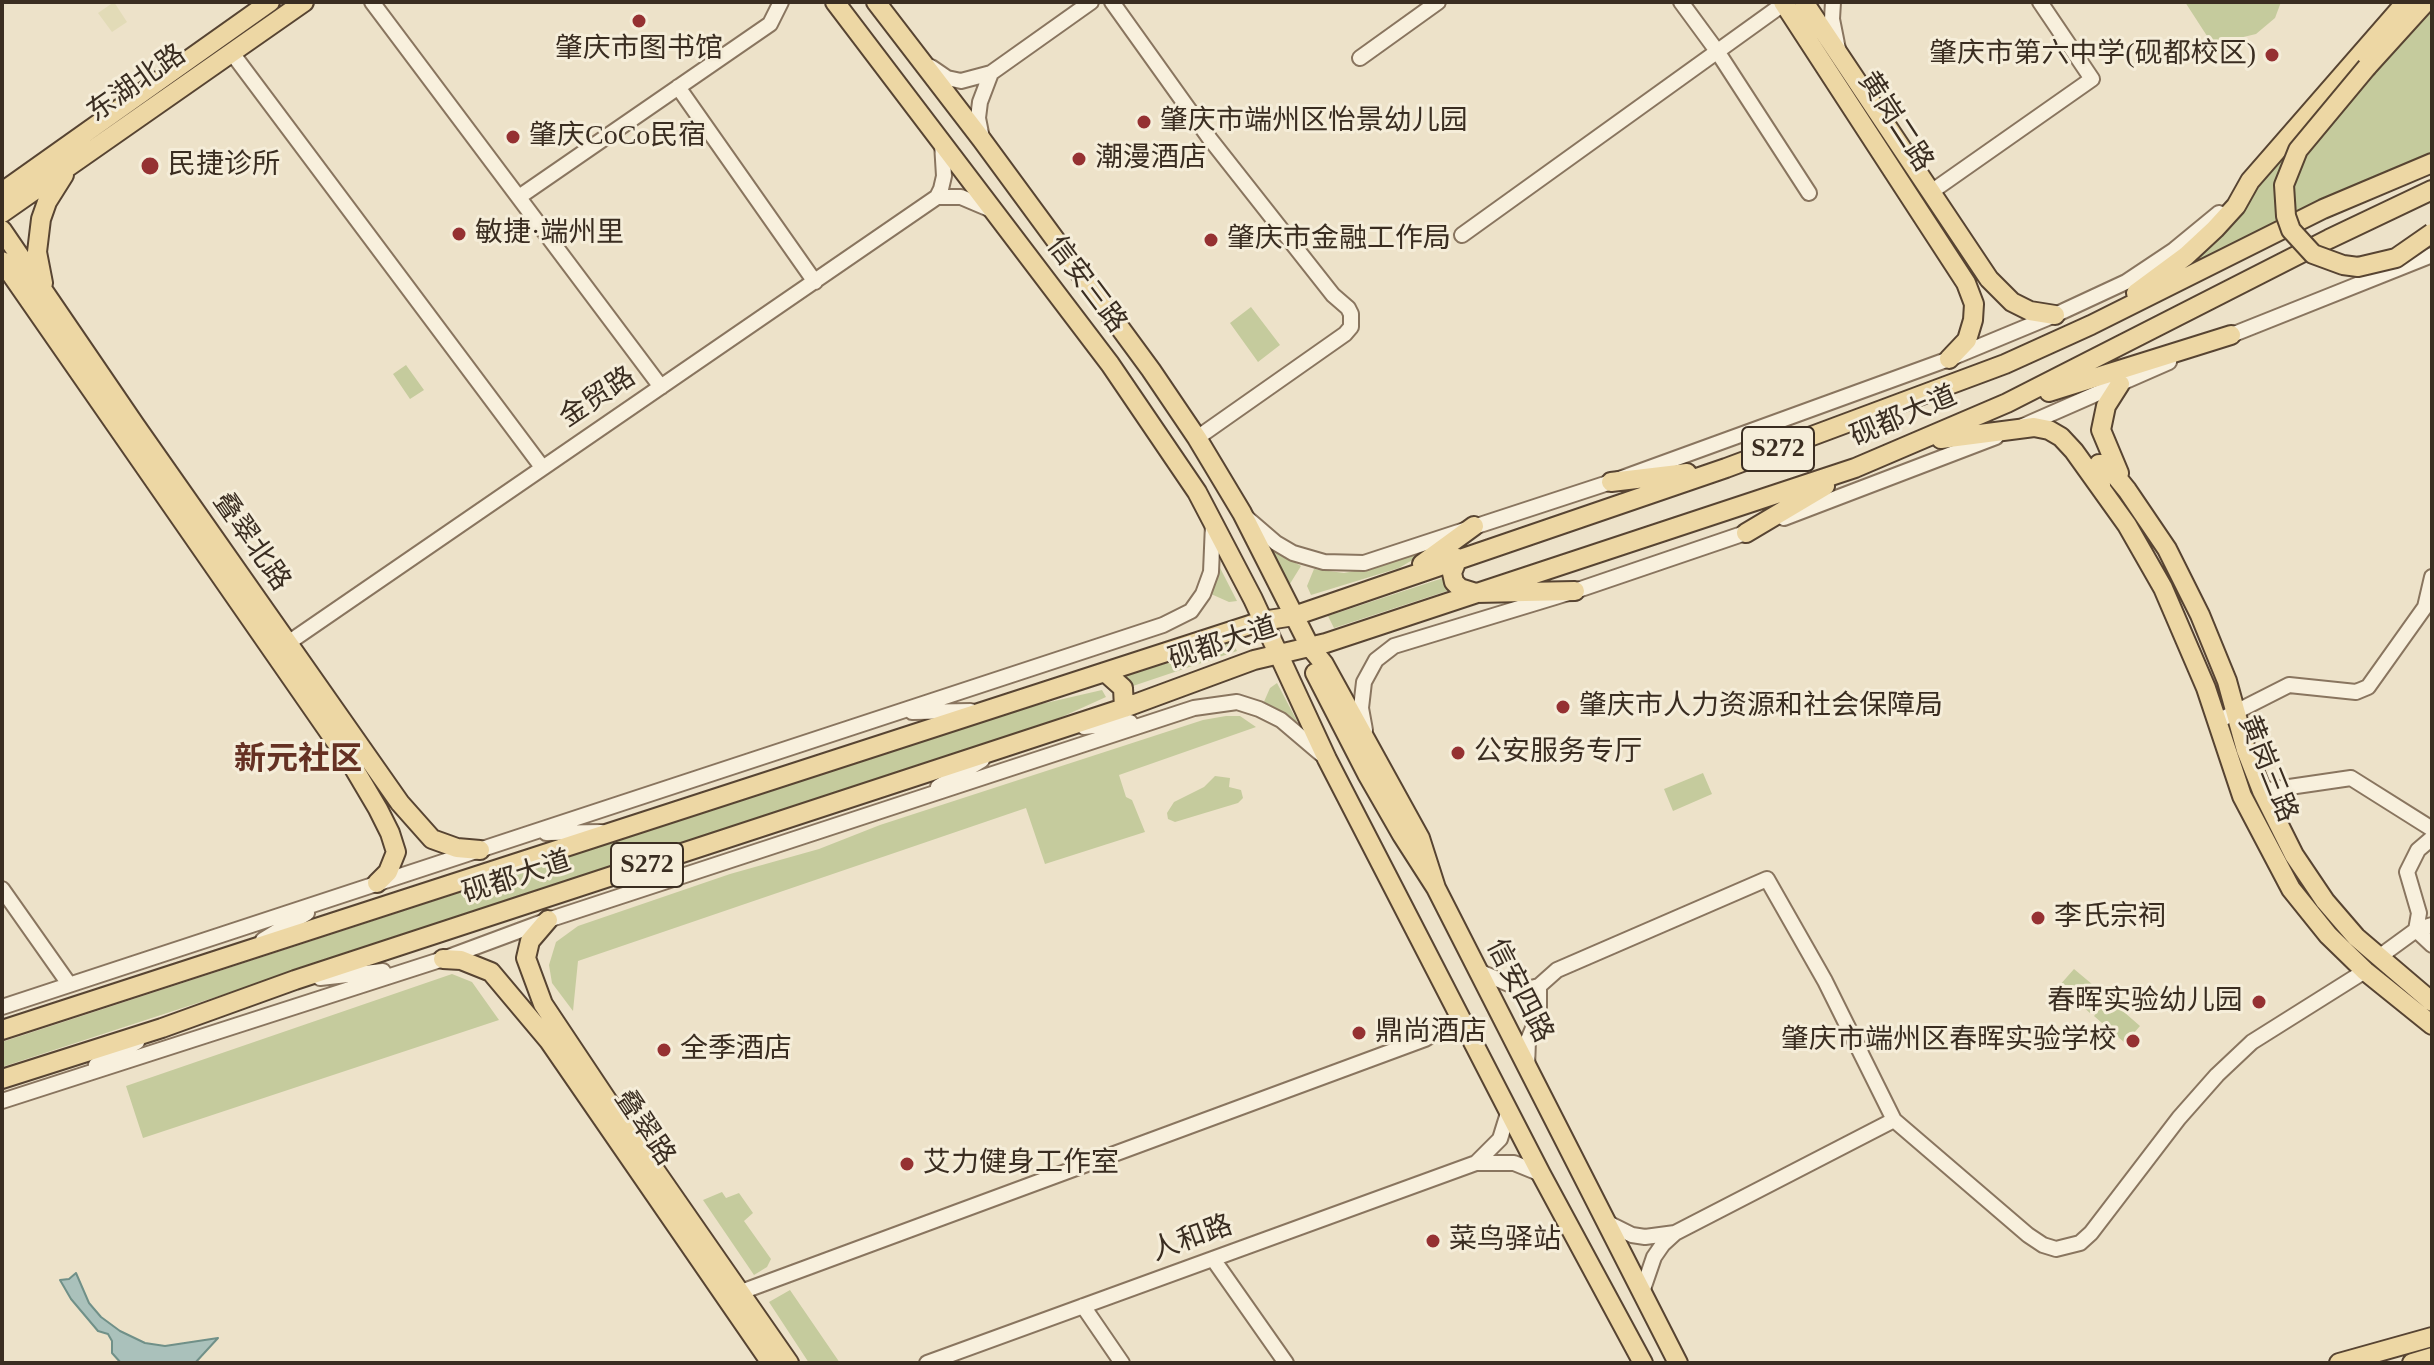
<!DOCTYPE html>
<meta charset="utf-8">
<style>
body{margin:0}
#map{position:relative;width:2434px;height:1365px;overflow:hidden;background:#ede2c9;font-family:"Times New Roman",serif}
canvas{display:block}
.frame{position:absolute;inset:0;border:4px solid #3a2d21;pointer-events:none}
</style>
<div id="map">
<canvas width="2434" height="1365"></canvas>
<div class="frame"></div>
</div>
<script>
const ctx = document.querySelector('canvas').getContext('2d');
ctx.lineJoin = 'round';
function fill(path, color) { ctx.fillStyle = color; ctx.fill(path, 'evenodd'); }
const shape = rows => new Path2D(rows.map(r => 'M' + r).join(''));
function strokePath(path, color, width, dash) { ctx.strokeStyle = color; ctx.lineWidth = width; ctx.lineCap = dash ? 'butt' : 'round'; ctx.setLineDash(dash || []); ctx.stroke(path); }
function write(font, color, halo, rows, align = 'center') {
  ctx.font = font + ' "Times New Roman","Noto Sans SC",serif'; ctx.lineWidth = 6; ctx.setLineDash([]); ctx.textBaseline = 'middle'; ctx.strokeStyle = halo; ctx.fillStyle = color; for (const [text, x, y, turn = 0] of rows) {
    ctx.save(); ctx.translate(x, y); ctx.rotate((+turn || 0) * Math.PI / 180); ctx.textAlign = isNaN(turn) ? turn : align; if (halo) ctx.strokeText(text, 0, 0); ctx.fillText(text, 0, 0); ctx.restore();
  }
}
fill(shape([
 [114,2,127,22,112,32,98,13]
]), '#e2dbb7');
fill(shape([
 [2185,2,2281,2,2275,18,2256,34,2231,40,2220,38,2228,51,2220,56],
 [2432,3,2432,159,2167,276,2292,141],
 [1251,307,1280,345,1258,362,1230,323],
 [406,365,424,390,410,399,393,374],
 [1267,547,1301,566,1288,587],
 [1434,547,1399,568,1311,595,1307,586,1314,569,1344,573,1365,569],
 [1217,562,1237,601,1229,602,1211,594,1217,575],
 [1443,578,1447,591,1334,628,1328,616],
 [1231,639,1237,651,1124,689,1119,676],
 [1277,683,1297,721,1295,723,1281,712,1263,704,1270,688],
 [1102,690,1106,697,1035,729,2,1067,2,1042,1024,708],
 [1226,716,1240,716,1256,727,1119,775,1126,797,1132,800,1145,832,1045,864,1026,808,578,961,573,1011,552,983,549,965,556,942,578,926,730,874,819,849,880,825,1203,720],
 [1703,773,1712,794,1673,811,1664,789],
 [1215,776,1230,778,1229,787,1241,790,1243,798,1238,803,1175,822,1168,819,1167,813,1174,802,1204,787],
 [2074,969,2105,995,2090,1013,2059,986],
 [452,974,472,982,499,1020,143,1138,126,1086],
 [2109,999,2140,1026,2125,1043,2094,1016],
 [722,1192,726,1198,739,1193,753,1213,744,1221,771,1259,767,1267,754,1275,703,1200],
 [790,1290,840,1363,809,1363,769,1302]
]), '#c5cb9d');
const water = shape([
 [76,1273,89,1303,101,1317,120,1331,145,1343,165,1346,218,1338,195,1363,121,1363,112,1353,112,1341,108,1334,98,1331,71,1299,60,1280,69,1279,76,1273]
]);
fill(water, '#aac1bb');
strokePath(water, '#709088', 2);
const minor = shape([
 [372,2,661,387],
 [1112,2,1210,139,1333,295,1348,308,1351,314,1351,327,1345,334,1197,438],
 [1681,2,1717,51,1809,193],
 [1833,2,1832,19,1838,49],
 [232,53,542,467],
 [1360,58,1438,2],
 [931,67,947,78,961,81,991,73,1091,2],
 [678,87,815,282],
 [982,138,978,118,980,102,991,73],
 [1931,192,2092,79,2040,2],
 [519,197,770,24,781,2],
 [937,197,961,197,994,211],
 [1462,235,1786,2],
 [2224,338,2432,255],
 [2023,426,2169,362],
 [1247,518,1276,543,1293,553,1324,562,1364,563,1611,482,1949,359,2055,315,2126,282,2174,250,2219,213],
 [1784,518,1996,437],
 [288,643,937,197,941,189,944,176,942,143],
 [912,712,971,711],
 [2216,722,2289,685,2356,692,2368,687,2425,607,2432,577],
 [1084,727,1130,722],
 [1365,730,1361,708,1364,682,1376,660,1394,646,1575,591,1754,530],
 [938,787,982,760],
 [2262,791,2351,778,2432,829],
 [546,833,601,832],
 [2,889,69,984],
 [2432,925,2416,930,2432,945],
 [263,940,307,913],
 [2379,957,2416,930,2419,913,2407,872,2418,850,2432,838],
 [1478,971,1523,990,1539,986,1557,970,1767,879,1825,981,1894,1120,2028,1235,2043,1245,2056,1249,2080,1243,2091,1233,2179,1118,2217,1075,2252,1042,2365,971],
 [320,978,383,971],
 [2,1007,1163,625,1191,611,1203,594,1211,572,1213,524],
 [96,1065,137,1042],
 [1527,1068,1528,1040,1539,1014,1539,986],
 [2,1101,443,959,548,920,1194,708,1237,702,1259,709,1281,720,1321,754],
 [1476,1163,1500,1139,1509,1110],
 [1608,1223,1632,1235,1645,1237,1675,1233,1894,1120],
 [1213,1259,1286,1363],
 [741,1292,1425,1039,1461,1017],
 [1642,1292,1654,1257,1663,1244,1675,1233],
 [1083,1306,1122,1363],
 [927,1363,1476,1163,1514,1163,1541,1174]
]);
const major = shape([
 [835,2,1110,364,1197,492,1253,599,1327,759,1541,1174,1643,1363],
 [876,2,982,140,1151,370,1197,438,1242,513,1310,647,1324,664,1420,838,1436,888],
 [1783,2,1966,283,1974,304,1973,320,1967,340,1949,359],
 [1804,2,1989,279,2012,302,2030,311,2055,315],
 [2367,67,2426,2],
 [2,192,270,2],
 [2,213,304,2],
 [2,230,135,425,400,803,432,839,457,848,480,850],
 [2,261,352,765,378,809,390,833,396,852,388,872,377,883],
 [43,283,37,252,41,219,47,202,64,175],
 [2136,293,2186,256,2215,229,2236,206,2250,181,2406,2],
 [2049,392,2231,335],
 [1941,439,2034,427,2049,430,2061,437,2074,451,2127,525,2163,588,2206,688,2242,796,2291,889,2328,935,2365,971,2432,1025],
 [2119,473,2101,430,2106,406,2120,384],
 [1611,482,1687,473],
 [2101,485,2095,470,2099,464,2106,464,2127,490,2167,549,2200,615,2227,681,2246,750,2262,791,2294,855,2325,901,2356,937,2432,1002],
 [1746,533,1825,486],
 [1458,558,1452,573,1454,582,1460,588,1476,593,1575,591],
 [1422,564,1474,526],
 [1105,672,1123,688,1124,708],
 [1315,673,1367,774,1402,835,1436,888,1678,1363],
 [548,920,530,941,526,958,543,1004,623,1124,789,1363],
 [443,959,461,960,491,972,549,1041,771,1363],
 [2,1030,1262,621,1294,616,1726,468,2005,364,2091,325,2323,209,2432,163],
 [2,1079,162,1028,295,980,1124,708,1254,660,1326,643,1855,468,2007,403,2329,239,2432,190],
 [2339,1363,2432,1337],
 [2412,1363,2432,1357]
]);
strokePath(minor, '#89755f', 18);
strokePath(major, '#574432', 22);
strokePath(minor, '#f8f0dd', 14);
strokePath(major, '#edd7a4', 18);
const majorBridge = shape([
 [2367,67,2298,150,2284,185,2286,216,2291,230,2313,254,2343,265,2358,267,2396,258,2432,233]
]);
strokePath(majorBridge, '#574432', 22, []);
strokePath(majorBridge, '#edd7a4', 18);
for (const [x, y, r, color] of [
 [639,21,8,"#953132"],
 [2272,55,8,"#953132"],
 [1144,122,8,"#953132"],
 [513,137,8,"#953132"],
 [1079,159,8,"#953132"],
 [150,166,10,"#953132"],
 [459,234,8,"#953132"],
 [1211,240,8,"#953132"],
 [1563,707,8,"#953132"],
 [1458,753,8,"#953132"],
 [2038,918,8,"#953132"],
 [2259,1002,8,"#953132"],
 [1359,1033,8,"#953132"],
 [2133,1041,8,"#953132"],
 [664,1050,8,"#953132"],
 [907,1164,8,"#953132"],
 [1433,1241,8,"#953132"]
]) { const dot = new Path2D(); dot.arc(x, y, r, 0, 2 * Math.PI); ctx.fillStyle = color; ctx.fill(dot); strokePath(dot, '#f5edd9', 3); }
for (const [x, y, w] of [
 [1778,449,72],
 [647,865,72]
]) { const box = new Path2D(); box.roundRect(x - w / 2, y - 22, w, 44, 6); ctx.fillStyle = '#f5edd9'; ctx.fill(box); strokePath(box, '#3a2d21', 2); }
write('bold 26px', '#3a2d21', null, [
 ["S272",1778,449],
 ["S272",647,865]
]);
write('28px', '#3a2d21', '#f5edd9', [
 ["肇庆市图书馆",639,50,"center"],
 ["肇庆市第六中学(砚都校区)",2256,55,"right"],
 ["肇庆市端州区怡景幼儿园",1160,122],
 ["肇庆CoCo民宿",529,137],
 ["潮漫酒店",1095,159],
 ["民捷诊所",168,166],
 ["敏捷·端州里",475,234],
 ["肇庆市金融工作局",1227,240],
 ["肇庆市人力资源和社会保障局",1579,707],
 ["公安服务专厅",1474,753],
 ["李氏宗祠",2054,918],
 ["春晖实验幼儿园",2243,1002,"right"],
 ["鼎尚酒店",1375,1033],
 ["肇庆市端州区春晖实验学校",2117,1041,"right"],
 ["全季酒店",680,1050],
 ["艾力健身工作室",923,1164],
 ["菜鸟驿站",1449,1241]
], 'left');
write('28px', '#3a2d21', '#f5edd9', [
 ["东湖北路",137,84,-35],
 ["黄岗二路",1895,122,57],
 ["信安三路",1086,285,53],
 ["金贸路",598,398,-34],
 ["砚都大道",1904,417,-23],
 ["叠翠北路",251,542,55],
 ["砚都大道",1223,644,-18],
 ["黄岗三路",2267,769,68],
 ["砚都大道",517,878,-18],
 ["信安四路",1519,991,63],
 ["叠翠路",644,1128,56],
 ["人和路",1192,1239,-20]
]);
write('bold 32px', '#653123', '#f5edd9', [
 ["新元社区",298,761]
]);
</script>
